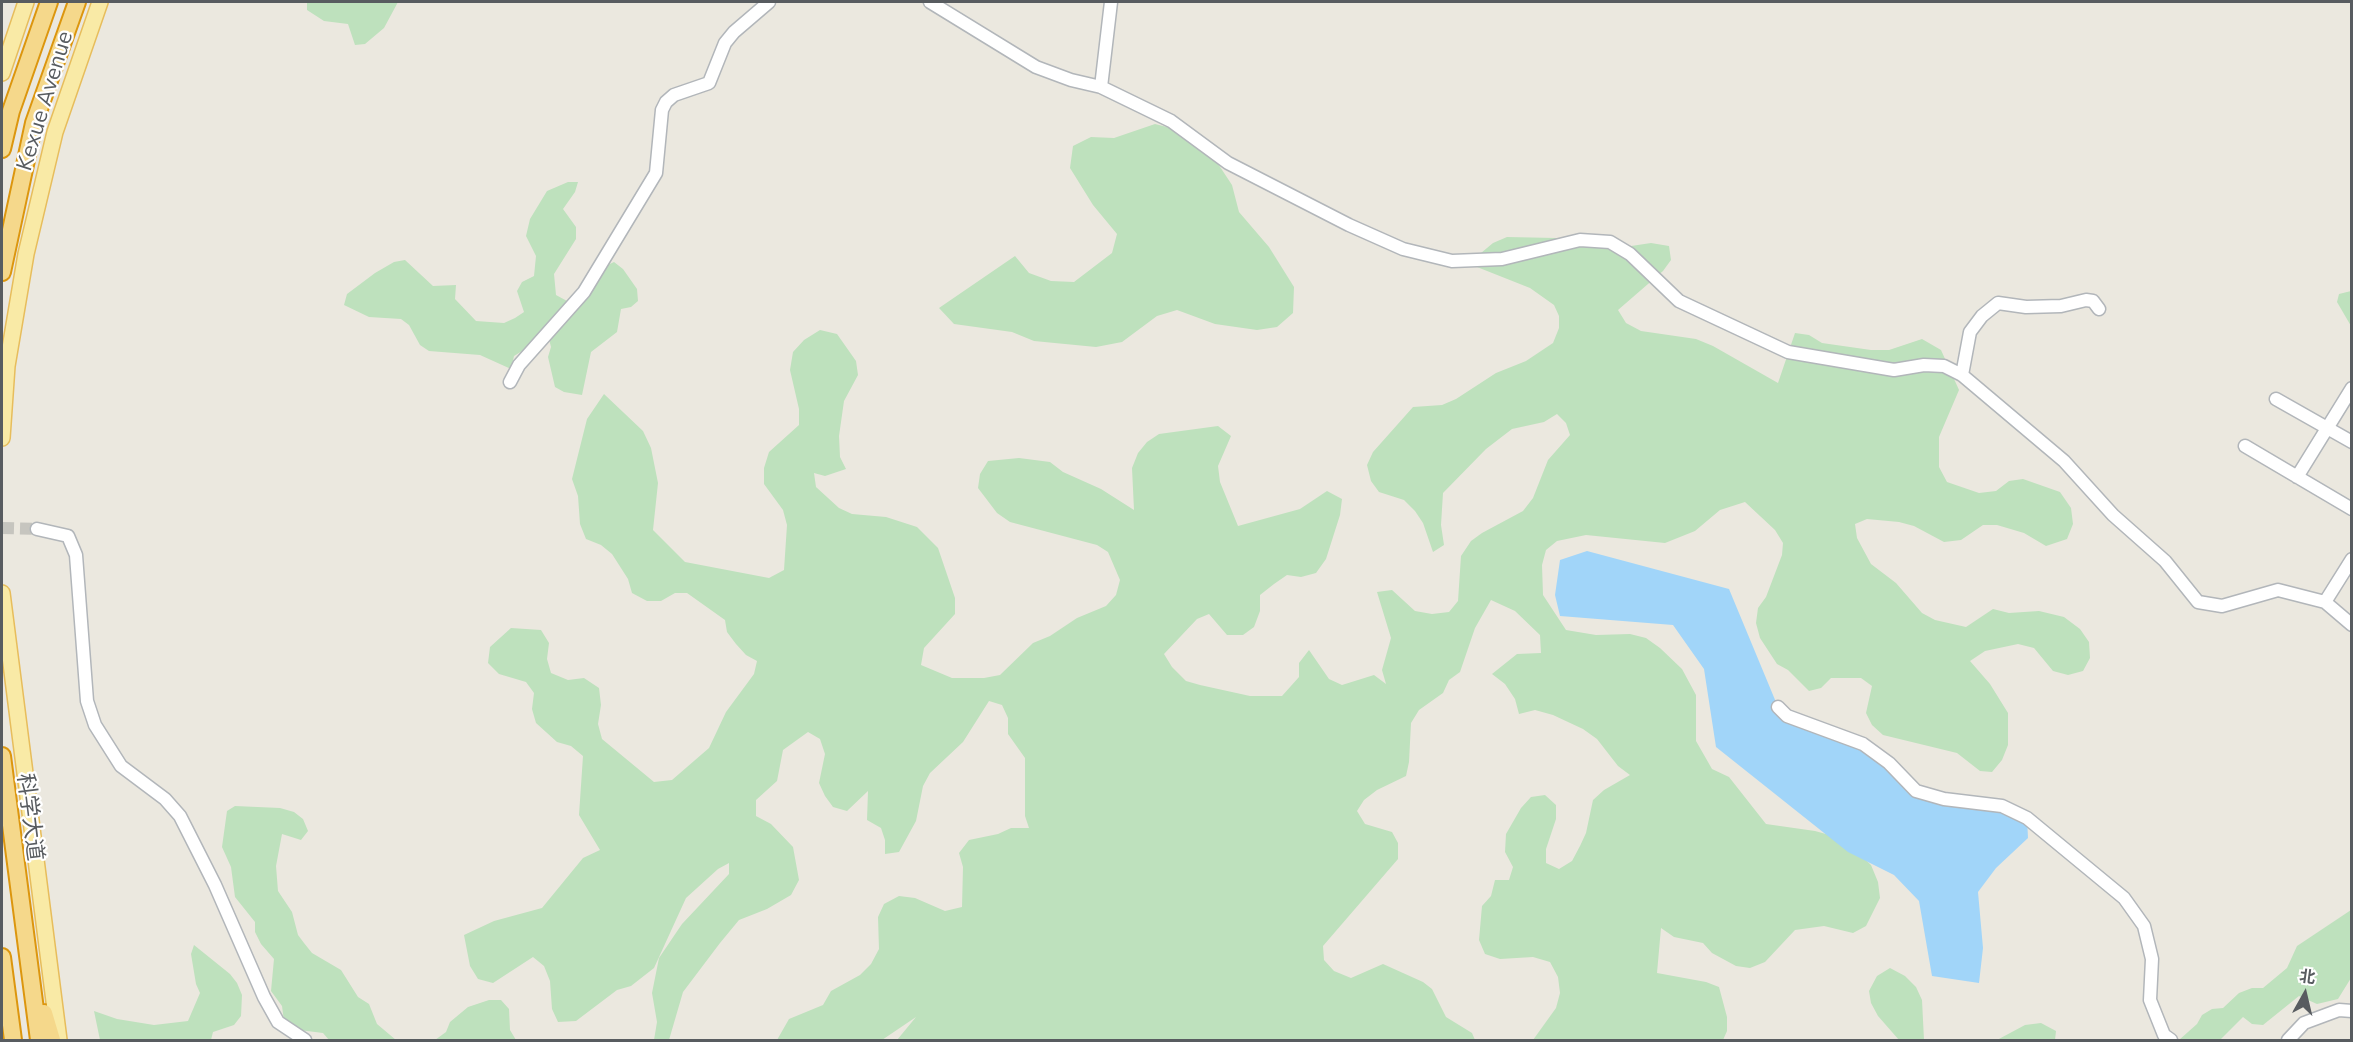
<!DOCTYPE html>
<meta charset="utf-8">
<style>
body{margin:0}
#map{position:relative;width:2353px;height:1042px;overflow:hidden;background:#ebe8df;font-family:Mulish,"Noto Sans SC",sans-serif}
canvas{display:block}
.frame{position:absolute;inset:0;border:3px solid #585c60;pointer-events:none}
.north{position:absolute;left:2275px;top:964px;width:60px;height:60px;-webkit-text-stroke:4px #fff;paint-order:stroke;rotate:8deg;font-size:16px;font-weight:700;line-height:24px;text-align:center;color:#585c60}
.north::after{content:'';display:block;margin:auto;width:21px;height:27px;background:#585c60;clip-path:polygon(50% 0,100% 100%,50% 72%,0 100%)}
</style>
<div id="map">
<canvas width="2353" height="1042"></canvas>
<div class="frame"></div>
<div class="north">北</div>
</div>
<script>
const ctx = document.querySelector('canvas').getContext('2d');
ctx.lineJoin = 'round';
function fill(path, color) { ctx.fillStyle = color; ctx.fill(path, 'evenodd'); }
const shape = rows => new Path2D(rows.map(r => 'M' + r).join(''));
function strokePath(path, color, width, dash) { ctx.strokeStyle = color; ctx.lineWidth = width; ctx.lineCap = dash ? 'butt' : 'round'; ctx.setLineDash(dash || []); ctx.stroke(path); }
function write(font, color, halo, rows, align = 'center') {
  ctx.font = font + ' Mulish,"Noto Sans SC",sans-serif'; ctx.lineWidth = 4.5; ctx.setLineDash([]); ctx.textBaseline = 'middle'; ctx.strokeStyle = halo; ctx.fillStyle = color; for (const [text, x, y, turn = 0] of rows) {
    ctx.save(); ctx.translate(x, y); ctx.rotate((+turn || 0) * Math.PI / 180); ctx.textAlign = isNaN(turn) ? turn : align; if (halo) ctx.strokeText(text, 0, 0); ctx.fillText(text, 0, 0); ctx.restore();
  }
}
fill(shape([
 [307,2,398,2,384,28,365,44,355,45,348,24,324,21,307,10],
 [1155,124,1199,135,1232,185,1239,212,1269,247,1294,287,1293,313,1277,327,1257,330,1215,324,1177,310,1157,316,1122,342,1096,347,1034,341,1012,332,954,324,939,308,1015,256,1029,273,1051,281,1074,282,1112,253,1117,234,1093,205,1070,168,1073,146,1091,137,1114,138],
 [568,182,578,182,575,192,563,209,576,227,576,239,554,274,556,295,567,301,577,297,597,270,614,262,623,269,637,289,638,301,631,307,621,309,617,332,591,352,582,395,564,392,555,387,548,357,551,347,548,335,514,356,511,369,480,355,429,351,420,345,409,325,401,319,369,317,344,305,347,294,375,273,394,262,405,260,433,286,456,285,455,299,476,321,504,323,515,318,524,312,517,291,522,282,534,276,536,256,526,236,530,219,547,191],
 [1507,237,1556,238,1569,243,1600,248,1618,248,1651,243,1669,246,1671,260,1663,271,1618,310,1626,323,1641,331,1696,339,1713,346,1778,383,1795,333,1809,335,1822,343,1871,350,1889,350,1922,339,1941,350,1959,390,1939,437,1939,467,1947,482,1979,493,1996,491,2009,481,2023,479,2060,492,2071,508,2073,524,2067,539,2046,546,2024,533,1997,525,1983,525,1961,540,1944,542,1914,526,1899,522,1867,519,1855,524,1857,538,1871,564,1896,583,1922,613,1935,620,1966,627,1993,609,2009,613,2039,611,2064,617,2080,629,2089,642,2090,658,2083,671,2068,675,2053,671,2034,648,2018,644,1985,651,1970,661,1990,684,2008,713,2008,745,2002,760,1992,772,1980,771,1957,753,1883,735,1872,725,1866,713,1872,686,1861,678,1831,678,1821,688,1809,691,1788,670,1777,664,1760,638,1756,623,1758,608,1766,597,1782,555,1783,543,1775,530,1745,502,1720,510,1695,531,1665,543,1586,535,1557,541,1546,550,1542,565,1543,595,1566,630,1596,635,1630,634,1646,638,1660,648,1682,669,1696,695,1696,741,1712,769,1729,777,1766,824,1815,831,1844,839,1871,865,1878,882,1880,898,1866,926,1853,933,1824,926,1795,930,1765,962,1750,968,1736,966,1712,953,1703,943,1674,937,1661,928,1657,973,1706,982,1719,987,1727,1017,1727,1031,1723,1040,1533,1040,1556,1008,1560,993,1558,977,1550,962,1533,957,1500,959,1485,954,1479,940,1482,906,1491,896,1495,880,1509,880,1513,867,1505,852,1506,834,1521,808,1531,797,1545,795,1556,805,1556,819,1546,849,1546,863,1559,869,1572,861,1580,846,1586,833,1593,800,1604,790,1630,775,1618,766,1597,739,1583,729,1553,715,1535,710,1519,714,1515,699,1505,684,1492,674,1517,654,1541,653,1540,635,1515,611,1491,600,1475,628,1460,672,1449,680,1443,693,1419,710,1411,723,1409,762,1406,776,1377,790,1364,800,1357,811,1365,824,1392,832,1398,843,1398,859,1323,946,1324,960,1334,971,1351,978,1383,964,1423,982,1432,989,1446,1017,1472,1033,1475,1040,897,1040,916,1017,882,1040,777,1040,789,1019,823,1005,831,991,860,975,871,964,879,949,878,917,884,904,899,896,915,898,945,911,962,907,963,867,959,853,969,840,998,834,1011,828,1029,828,1025,816,1025,758,1008,734,1008,718,1002,705,989,701,963,742,930,773,923,786,916,821,899,852,885,854,885,840,881,828,867,820,868,791,847,811,833,807,825,796,819,783,825,754,820,739,808,732,783,750,777,781,756,800,756,816,771,824,793,847,799,880,791,895,767,909,739,920,720,943,683,992,669,1040,654,1040,657,1022,652,993,659,958,682,924,729,874,729,863,718,869,686,898,654,968,631,986,617,990,576,1021,558,1022,552,1009,550,981,544,966,533,957,493,983,478,979,470,966,464,935,494,921,542,908,583,858,600,850,579,815,583,756,571,746,557,742,536,723,532,709,534,693,526,682,499,674,488,663,490,647,511,628,541,630,549,643,547,659,551,673,568,680,584,678,599,688,601,705,598,724,602,739,654,782,672,780,709,748,726,712,754,674,757,661,746,655,736,644,727,632,725,620,687,593,675,593,661,601,647,601,632,593,628,579,612,554,601,545,586,539,580,524,578,496,572,479,587,419,604,394,643,431,651,448,658,483,653,530,685,562,769,578,784,570,787,525,783,510,764,484,764,468,769,452,799,425,799,409,790,370,793,352,804,340,820,330,837,334,856,361,858,375,844,401,839,436,840,457,846,469,825,476,814,473,816,487,839,508,852,514,886,517,917,527,938,548,955,598,955,614,924,648,921,665,952,678,984,678,1000,675,1033,643,1050,636,1077,618,1106,606,1116,595,1120,580,1108,552,1097,545,1010,522,997,513,978,488,980,474,988,461,1019,458,1050,462,1063,472,1101,489,1134,510,1132,468,1138,453,1147,442,1159,434,1218,426,1231,436,1218,466,1220,482,1238,526,1300,509,1327,491,1342,499,1340,515,1326,559,1316,573,1301,577,1287,575,1274,584,1260,595,1260,611,1254,627,1243,635,1227,635,1209,614,1197,619,1164,654,1172,667,1186,681,1200,685,1250,696,1282,696,1299,677,1299,663,1309,650,1329,679,1342,685,1374,675,1386,684,1382,670,1391,638,1377,592,1392,590,1415,611,1432,614,1449,612,1458,601,1461,556,1471,541,1482,533,1523,511,1533,498,1548,460,1570,435,1566,423,1557,414,1544,422,1512,429,1486,449,1443,493,1441,525,1444,545,1433,552,1423,523,1415,511,1404,500,1379,492,1371,481,1367,465,1373,452,1413,407,1442,405,1456,399,1496,373,1526,361,1553,343,1559,328,1559,316,1554,305,1530,288,1477,267,1481,253,1493,243],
 [2351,291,2352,291,2351,326,2337,302,2339,294],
 [235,806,280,808,294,812,303,819,308,831,301,840,282,834,276,866,278,891,292,912,298,935,304,943,312,953,341,970,358,997,369,1004,377,1024,396,1040,329,1040,323,1033,291,1029,284,1021,282,1006,271,991,274,959,261,944,255,932,255,922,235,897,231,867,222,847,227,811],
 [2351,910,2351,978,2338,999,2317,1004,2299,996,2263,1025,2252,1024,2243,1017,2220,1040,2179,1040,2197,1024,2202,1015,2212,1009,2223,1008,2239,993,2252,988,2263,988,2287,968,2297,946],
 [194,945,230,974,237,983,242,995,241,1016,234,1025,213,1032,211,1040,100,1040,94,1011,117,1019,154,1025,188,1021,200,993,196,984,191,954],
 [1890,968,1905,976,1916,987,1922,1000,1924,1040,1899,1040,1878,1016,1871,1003,1869,991,1877,976],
 [489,1000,501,1000,509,1009,510,1030,516,1040,435,1040,446,1032,450,1022,468,1007],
 [2041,1023,2056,1031,2055,1040,1997,1040,2025,1025]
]), '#bee1bd');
fill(shape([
 [1587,551,1729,589,1778,707,1863,744,1916,791,2027,818,2028,838,1996,868,1978,892,1983,948,1979,983,1932,976,1919,901,1894,875,1848,852,1716,747,1704,669,1673,625,1560,616,1555,595,1560,560]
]), '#a1d5f9');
strokePath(shape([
 [2,528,37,529]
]), '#c6c5bf', 12, [12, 6]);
const minor = shape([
 [930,2,1036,67,1071,80,1101,87],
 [1111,2,1101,87,1171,121,1228,163,1349,225,1403,249,1452,261,1502,259,1580,240,1610,242,1630,254,1679,301,1788,352,1894,370,1924,365,1944,366,1962,375,2064,461,2113,515,2165,561,2198,602,2222,606,2278,590,2325,602,2352,625],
 [1962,375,1970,332,1982,316,1998,303,2026,307,2061,306,2086,300,2093,301,2099,309],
 [510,382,519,365,584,292,656,173,662,110,666,102,674,95,709,83,725,43,734,32,769,2],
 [2276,399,2352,442],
 [2245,446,2352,509],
 [2297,477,2352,388],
 [37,529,68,536,76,555,87,701,95,725,121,766,165,799,180,816,215,885,264,997,278,1022,305,1040],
 [2325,602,2352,559],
 [1778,707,1787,716,1863,744,1889,763,1916,791,1944,799,2002,806,2027,818,2124,898,2144,926,2152,959,2150,1000,2164,1035,2171,1040],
 [2288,1040,2304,1023,2339,1010,2352,1011]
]);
const major = shape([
 [2,73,26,2],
 [2,438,7,366,26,254,55,132,100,2],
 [2,593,59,1040]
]);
const highway = shape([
 [2,149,11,111,49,2],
 [2,272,34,123,77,2],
 [2,756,39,1040],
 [2,957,13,1040],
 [44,1013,52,1040]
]);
strokePath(minor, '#b2b6ba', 15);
strokePath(major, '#e7bd5c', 18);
strokePath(highway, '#dc960e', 20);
strokePath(minor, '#fff', 12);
strokePath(major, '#f9eaa6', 15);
strokePath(highway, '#f5d88b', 16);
write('22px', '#585c60', '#fff', [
 ["Kexue Avenue",45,101,-73],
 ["科学大道",30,817,83]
]);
</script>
